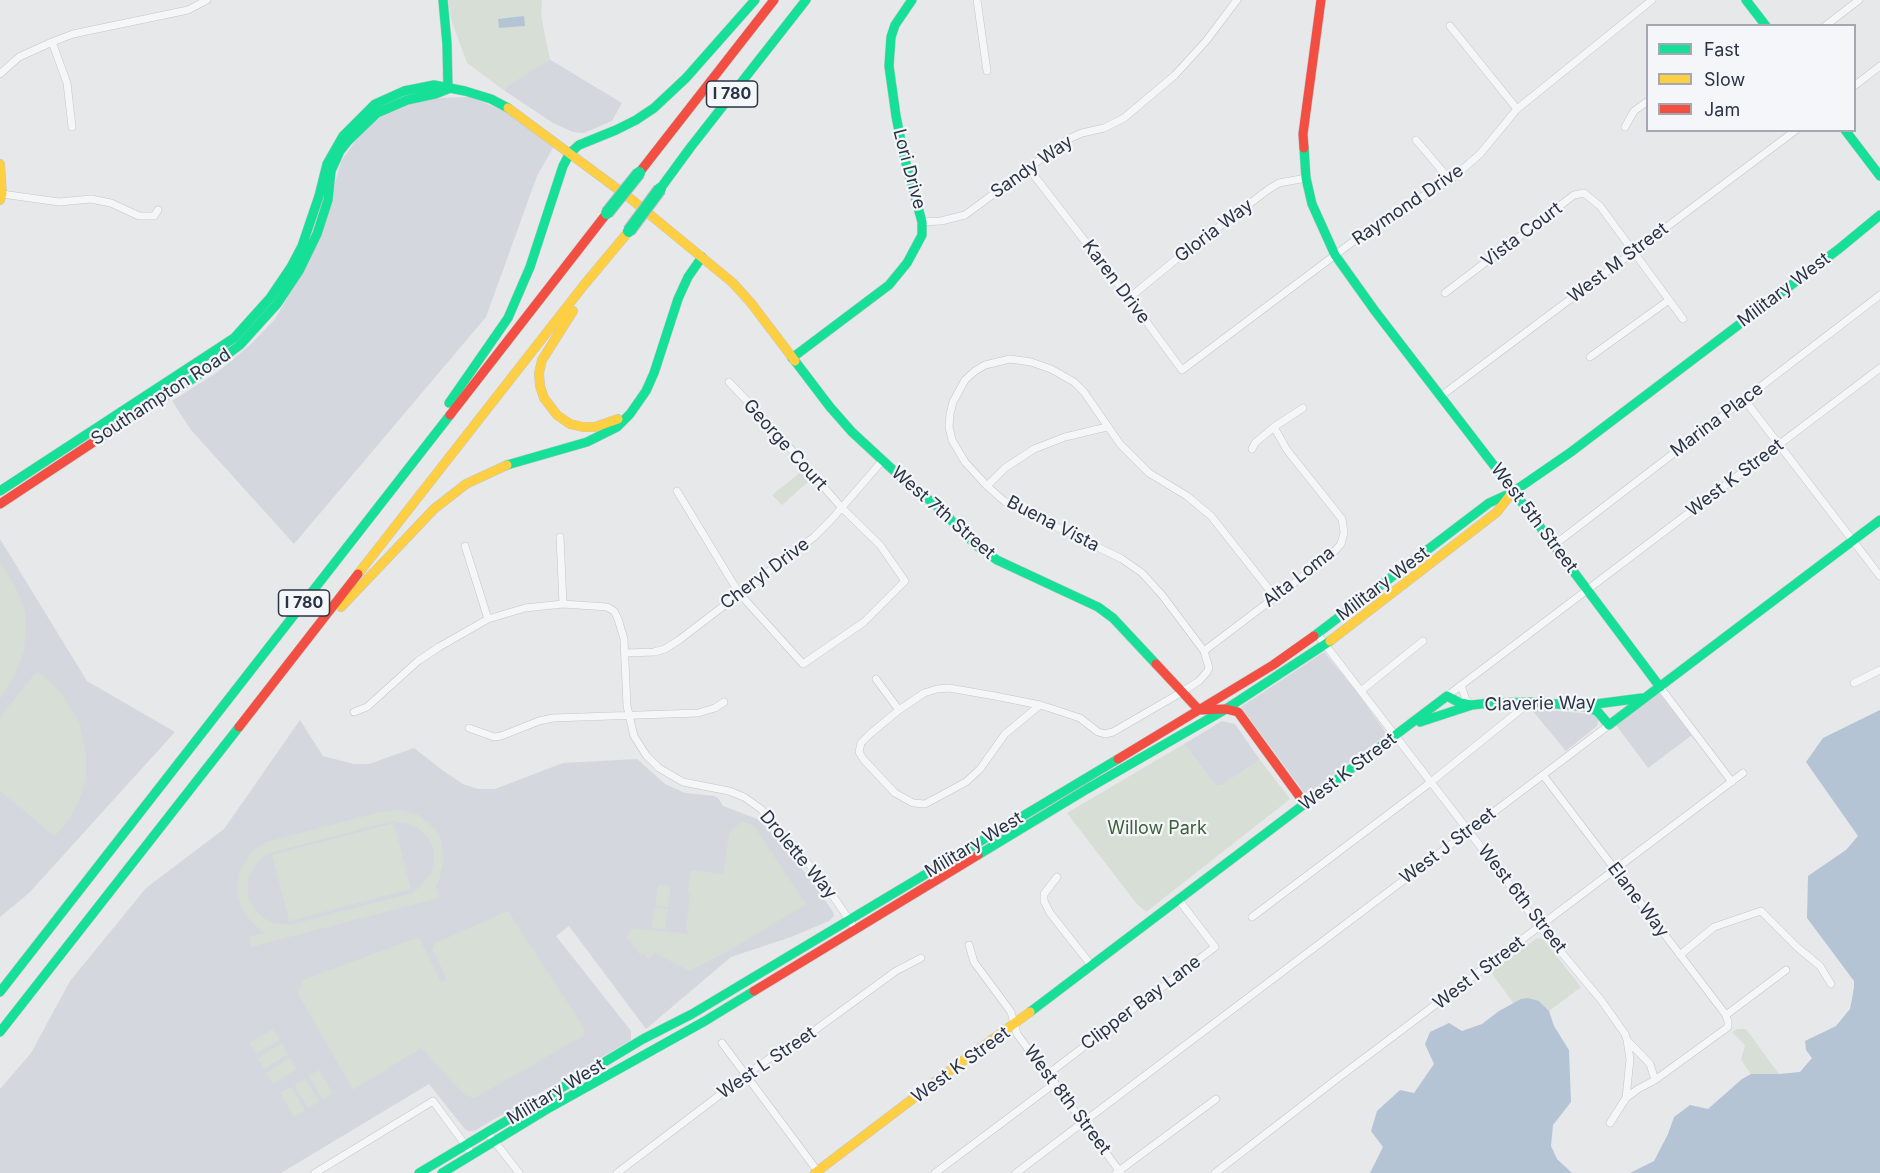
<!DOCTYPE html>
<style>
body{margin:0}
#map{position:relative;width:1880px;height:1173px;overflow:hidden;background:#e6e8ea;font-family:Inter,sans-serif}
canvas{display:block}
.legend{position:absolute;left:1646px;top:24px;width:210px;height:108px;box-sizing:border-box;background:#f4f6f9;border:2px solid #a4a8b1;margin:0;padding:8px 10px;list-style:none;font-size:18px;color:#2b3445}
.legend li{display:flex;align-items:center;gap:12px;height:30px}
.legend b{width:30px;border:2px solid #a4a8b1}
</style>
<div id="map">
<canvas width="1880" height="1173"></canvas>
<ul class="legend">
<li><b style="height:8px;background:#16e098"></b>Fast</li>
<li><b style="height:8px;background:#ffcf43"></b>Slow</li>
<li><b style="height:8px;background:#f24e42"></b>Jam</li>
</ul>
</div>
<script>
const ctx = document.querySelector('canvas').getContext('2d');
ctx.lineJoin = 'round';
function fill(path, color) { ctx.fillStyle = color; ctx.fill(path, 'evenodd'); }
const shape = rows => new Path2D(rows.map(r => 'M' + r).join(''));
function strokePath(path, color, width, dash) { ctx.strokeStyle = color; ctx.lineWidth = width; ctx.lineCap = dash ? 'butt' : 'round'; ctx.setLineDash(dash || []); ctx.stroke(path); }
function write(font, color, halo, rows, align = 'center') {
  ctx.font = font + ' Inter,sans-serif'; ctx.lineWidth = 4.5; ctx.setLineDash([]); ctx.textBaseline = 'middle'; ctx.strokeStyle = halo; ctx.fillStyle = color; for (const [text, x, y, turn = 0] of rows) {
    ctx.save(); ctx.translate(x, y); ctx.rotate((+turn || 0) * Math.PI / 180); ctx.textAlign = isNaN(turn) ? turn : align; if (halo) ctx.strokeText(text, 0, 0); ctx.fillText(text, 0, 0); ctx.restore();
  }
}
fill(shape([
 [549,59,622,103,612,121,584,133,573,132,553,123,505,91,507,86],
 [471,97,508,113,554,146,537,176,486,317,294,544,191,430,172,401,219,371,250,345,275,319,301,275,331,198,341,161,359,136,377,119,399,106,436,98],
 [0,539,87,681,175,732,29,893,0,917],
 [1324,652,1356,691,1387,734,1306,795,1241,707],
 [1659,693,1692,735,1648,768,1616,725],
 [1531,709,1593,714,1599,719,1597,726,1566,751],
 [300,720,323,756,354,764,369,764,414,748,442,770,463,784,478,789,495,789,563,763,637,759,665,784,685,793,714,796,718,798,723,806,760,820,813,882,833,912,834,916,829,921,791,937,731,957,646,1029,569,926,556,936,631,1031,631,1040,474,1131,468,1131,464,1128,429,1084,281,1173,0,1173,0,1089,31,1053,70,981,146,888,224,829],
 [1222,721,1235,724,1260,760,1222,785,1216,786,1184,744]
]), '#d4d7dd');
fill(shape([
 [448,0,542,0,541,15,550,60,507,86,505,91,467,63,452,22],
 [801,472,809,481,782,505,772,495],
 [0,560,19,594,25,612,26,630,24,652,16,674,0,699],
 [37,671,53,684,65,698,79,722,86,754,86,778,80,798,71,816,62,829,54,836,0,791,0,717],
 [1184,744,1216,786,1222,785,1260,760,1290,799,1146,912,1136,903,1067,813],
 [401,810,419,815,435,829,441,839,444,859,439,880,436,887,439,898,251,947,249,937,265,933,258,928,246,916,237,898,237,886,238,874,249,854,266,842,380,812],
 [392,821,409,824,418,828,429,839,433,849,434,860,432,871,421,886,412,893,290,925,273,923,264,918,256,911,250,901,248,891,248,881,255,865,262,858,270,853],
 [742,821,754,826,806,904,732,949,689,971,655,953,648,959,644,954,641,956,627,938,631,928,689,934,686,929,690,893,688,892,691,870,723,874,729,833],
 [394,823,411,889,289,921,272,855],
 [658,885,671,886,668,907,655,906],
 [654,907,668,909,665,930,651,928],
 [508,911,585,1029,583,1036,475,1098,467,1096,459,1089,421,1048,353,1090,298,994,303,980,419,937,441,982,447,980,432,949,435,943],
 [1537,938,1543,939,1581,987,1549,1011,1539,1001,1521,999,1514,1004,1491,972],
 [273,1029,280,1040,256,1054,249,1043],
 [1738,1029,1746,1029,1779,1074,1751,1074,1741,1060,1745,1045,1732,1032],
 [282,1043,288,1054,264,1069,258,1058],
 [290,1058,297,1069,273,1084,266,1073],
 [319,1070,333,1093,323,1100,308,1076],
 [305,1078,319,1102,308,1108,294,1085],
 [291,1087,305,1110,294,1117,280,1093]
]), '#d6ded6');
fill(shape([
 [524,16,525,26,499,28,498,19],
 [1880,710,1880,1173,1630,1173,1654,1161,1668,1134,1674,1117,1690,1105,1708,1109,1742,1079,1751,1074,1779,1074,1800,1072,1812,1058,1806,1050,1805,1041,1836,1026,1850,1009,1854,988,1854,981,1807,918,1808,876,1846,850,1858,836,1806,762,1823,738],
 [1528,998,1539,1001,1549,1011,1554,1026,1569,1050,1571,1102,1553,1125,1551,1146,1557,1159,1572,1173,1370,1173,1383,1147,1371,1131,1377,1111,1400,1090,1414,1093,1434,1064,1425,1044,1430,1032,1449,1023,1462,1031,1482,1024,1499,1011,1521,999]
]), '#b4c4d5');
const street = shape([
 [977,0,987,71],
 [1450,26,1517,109],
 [1825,26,1859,0],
 [52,42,67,83,72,127],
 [0,74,19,57,52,42,73,34,188,10,207,0],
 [1854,86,1880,66],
 [1625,127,1634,111,1648,101],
 [1416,140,1450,180],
 [1029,169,1129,298,1182,370,1379,222,1450,180,1480,154,1517,109,1652,0],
 [2,194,59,202,91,199,111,203,139,216,154,216,158,210],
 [922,222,941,221,965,215,1068,139,1082,133,1104,128,1124,118,1175,75,1206,41,1237,0],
 [1445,293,1574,195,1584,193,1600,206,1683,319],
 [1129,298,1179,257,1269,189,1279,183,1306,178],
 [1590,357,1669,300],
 [1441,396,1796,130],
 [1744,399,1880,576],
 [1252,449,1255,443,1274,427,1303,408],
 [987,486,1005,468,1034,449,1065,437,1107,427],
 [677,491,739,593,803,664,864,622,905,581,880,545,842,508,768,423,729,382],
 [560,537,563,604],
 [1554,545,1880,295],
 [465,546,488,619],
 [1317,634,1507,881,1536,922,1601,1000,1625,1034,1627,1040,1650,1064,1655,1080],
 [1204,651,1332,554,1341,544,1344,533,1342,519,1287,450,1274,427],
 [626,653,654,652,665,649,679,640,814,537,831,520,883,460],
 [876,679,899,710],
 [1854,683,1880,670],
 [1461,685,1466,700,1472,705],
 [1660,687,1732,782],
 [1362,690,1423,641],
 [1447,696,1880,368],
 [1040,705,1005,734,980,769,966,782,925,804,913,803,895,793,864,760,859,752,861,743,871,733,899,710,924,693,937,689,949,688,995,696,1040,705,1056,710,1080,718,1098,732,1105,734,1113,732,1182,692,1199,681,1207,672,1209,668,1204,651,1162,595,1142,573,1122,559,1004,501,987,486,965,462,952,440,949,427,950,414,953,402,965,380,975,371,985,365,1010,359,1031,362,1051,369,1074,382,1084,392,1120,444,1149,473,1187,496,1211,516,1275,597],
 [354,712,367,707,418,661,439,647,488,619,525,608,563,604,607,607,614,611,618,619,624,639,627,706,634,736,646,755,659,768,683,782,729,791,744,797,761,809,820,877,852,924],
 [469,728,494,737,501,736,539,721,553,718,698,713,715,708,724,702],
 [1543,775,1726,1015,1728,1022,1728,1027,1655,1080,1638,1089,1626,1098,1610,1123],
 [1057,877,1044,894,1044,901,1050,913,1091,965],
 [1252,917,1431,782,1530,702],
 [969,945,974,962,1011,1012,1017,1034,1121,1173],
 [1680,955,1714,927,1761,911,1797,947,1820,966,1831,984],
 [1726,1015,1786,970],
 [722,1043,819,1173],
 [1048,1074,1215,947,1178,899],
 [1626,1098,1630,1059,1627,1040],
 [488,1133,519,1173],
 [315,1173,433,1101,472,1154],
 [617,1173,746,1075,787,1046,811,1033,896,971,921,958],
 [935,1173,1055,1083],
 [1016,1173,1609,725],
 [1116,1173,1216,1099],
 [1215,1173,1338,1078,1743,773]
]);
const fast = shape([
 [443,0,447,44,448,89],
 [1746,0,1766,26],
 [1845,130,1880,176],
 [1304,148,1306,178,1312,204,1335,255,1375,311,1502,476,1660,687],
 [660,189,690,148,806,0],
 [792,358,889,285,907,263,922,235,922,222,904,156,896,116,889,66,891,37,895,25,912,0],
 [795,361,830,407,852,432,905,481,938,507,977,546,997,560,1098,607,1113,618,1156,664],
 [449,403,508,318,530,267,563,166,570,153,579,145,616,130,636,120,654,108,686,78,755,0],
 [124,422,205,371,240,345,277,304,299,271,317,234,328,200,331,171,340,151,348,141,377,113,407,100,435,94,448,89],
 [507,465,587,442,617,427,630,414,646,391,654,373,678,299,688,277,702,257],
 [0,491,234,338,270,298,291,267,302,246,319,196,327,164,343,136,375,104,404,91,434,85,465,91,491,99,508,108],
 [1314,636,1489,503,1513,492,1571,452,1840,248,1880,215],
 [1589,707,1598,712,1609,725,1880,520],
 [1420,722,1472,705,1490,703,1535,702,1589,707,1596,704,1642,698],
 [978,855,1087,789,1226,709,1330,641],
 [0,992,450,415],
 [1030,1012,1447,696,1460,703,1472,705],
 [0,1032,239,727],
 [419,1173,643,1039,692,1014,1118,759],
 [442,1173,549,1108,705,1021,754,991]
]);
const slow = shape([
 [508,108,631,199,733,283,751,303,795,361],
 [0,164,2,194,0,200],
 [573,311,542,360,539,373,540,386,544,398,557,415,570,424,583,427,595,427,618,419],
 [358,574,584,285,629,231],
 [341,607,434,509,466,484,507,465],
 [1330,641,1497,512,1511,494],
 [815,1173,956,1066,1030,1012]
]);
const jam = shape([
 [1304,148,1303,134,1321,0],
 [639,173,774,0],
 [450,415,607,213],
 [0,504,124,422],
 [1156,664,1199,710,1226,709,1238,712,1305,804],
 [239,727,358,574],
 [1118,759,1273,665,1314,636],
 [754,991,978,855]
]);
strokePath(street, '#c4c6c8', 8);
strokePath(fast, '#c4c6c8', 10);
strokePath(slow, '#c4c6c8', 10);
strokePath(jam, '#c4c6c8', 10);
strokePath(street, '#f5f6f7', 7);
strokePath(fast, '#16e098', 9);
strokePath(slow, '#ffcf43', 9);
strokePath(jam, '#f24e42', 9);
const fastBridge = shape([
 [607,213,639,173],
 [629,231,660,189]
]);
strokePath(fastBridge, '#b8bbbf', 14, []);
strokePath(fastBridge, '#16e098', 12);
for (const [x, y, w] of [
 [732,94,51],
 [304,603,51]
]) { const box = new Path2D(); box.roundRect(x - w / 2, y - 13, w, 26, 4.5); ctx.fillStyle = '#f4f6f9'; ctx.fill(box); strokePath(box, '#2b3445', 1.5); }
write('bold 16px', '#2b3445', null, [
 ["I 780",732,94],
 ["I 780",304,603]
]);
write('18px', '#2b3445', '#f4f6f9', [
 ["Sandy Way",1032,167,-35],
 ["Lori Drive",909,169,75],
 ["Raymond Drive",1408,205,-34],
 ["Gloria Way",1214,231,-37],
 ["Vista Court",1522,235,-37],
 ["West M Street",1618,263,-37],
 ["Karen Drive",1116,282,53],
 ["Military West",1784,290,-37],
 ["Southampton Road",161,397,-33],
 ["Marina Place",1717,420,-37],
 ["George Court",785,445,48],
 ["West K Street",1735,478,-37],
 ["West 7th Street",943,513,41],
 ["West 5th Street",1534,518,53],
 ["Buena Vista",1053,524,27],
 ["Cheryl Drive",765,574,-37],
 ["Alta Loma",1299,577,-38],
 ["Military West",1383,584,-37],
 ["Claverie Way",1540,704,-1],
 ["West K Street",1348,772,-37],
 ["Military West",974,845,-31],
 ["West J Street",1448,846,-37],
 ["Drolette Way",798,855,50],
 ["West 6th Street",1522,899,52],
 ["Elane Way",1638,900,53],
 ["West I Street",1479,973,-37],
 ["Clipper Bay Lane",1141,1003,-37],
 ["West L Street",767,1063,-34],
 ["West K Street",961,1065,-36],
 ["Military West",556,1092,-31],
 ["West 8th Street",1067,1100,53]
]);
write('18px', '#3f6138', '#f4f6f9', [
 ["Willow Park",1157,829]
]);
</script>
